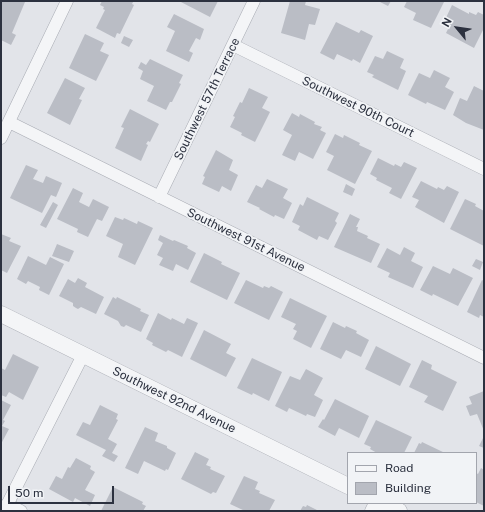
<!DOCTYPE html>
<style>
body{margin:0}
#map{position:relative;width:485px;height:512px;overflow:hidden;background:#e2e4e9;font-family:"Public Sans",sans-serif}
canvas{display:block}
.frame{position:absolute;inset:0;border:2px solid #2c313f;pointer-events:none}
.legend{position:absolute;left:347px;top:452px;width:130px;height:52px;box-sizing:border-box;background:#f1f3f6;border:1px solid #a2a5ad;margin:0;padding:5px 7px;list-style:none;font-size:12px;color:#2c313f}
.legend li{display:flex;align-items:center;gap:8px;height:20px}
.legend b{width:20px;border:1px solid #a2a5ad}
.north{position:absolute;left:437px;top:8px;width:40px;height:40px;-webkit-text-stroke:3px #f1f3f6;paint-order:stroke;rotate:299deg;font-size:11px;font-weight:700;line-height:16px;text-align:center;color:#2c313f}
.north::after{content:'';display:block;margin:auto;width:14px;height:18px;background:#2c313f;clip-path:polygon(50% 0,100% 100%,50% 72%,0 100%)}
.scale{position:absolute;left:8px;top:486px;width:106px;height:18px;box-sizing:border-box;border:2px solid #2c313f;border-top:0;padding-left:5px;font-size:12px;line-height:14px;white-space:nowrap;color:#2c313f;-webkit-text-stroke:3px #f1f3f6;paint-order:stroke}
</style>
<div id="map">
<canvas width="485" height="512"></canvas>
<div class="frame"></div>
<ul class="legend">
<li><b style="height:5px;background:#f4f5f7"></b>Road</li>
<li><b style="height:11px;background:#babdc5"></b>Building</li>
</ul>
<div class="north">N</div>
<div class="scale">50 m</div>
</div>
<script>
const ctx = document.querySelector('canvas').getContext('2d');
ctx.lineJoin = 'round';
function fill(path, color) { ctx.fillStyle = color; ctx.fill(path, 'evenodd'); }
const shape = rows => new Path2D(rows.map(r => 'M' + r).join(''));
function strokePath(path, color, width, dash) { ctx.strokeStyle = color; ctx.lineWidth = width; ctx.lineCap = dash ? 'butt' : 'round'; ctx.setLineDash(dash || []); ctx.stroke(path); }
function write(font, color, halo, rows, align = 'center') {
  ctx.font = font + ' "Public Sans",sans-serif'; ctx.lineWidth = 3.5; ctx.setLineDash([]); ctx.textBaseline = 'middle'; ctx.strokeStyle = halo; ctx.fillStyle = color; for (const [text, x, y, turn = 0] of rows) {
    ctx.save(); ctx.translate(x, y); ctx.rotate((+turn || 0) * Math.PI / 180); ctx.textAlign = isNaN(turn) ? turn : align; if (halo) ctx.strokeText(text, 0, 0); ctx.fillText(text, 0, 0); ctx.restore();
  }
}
fill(shape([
 [1,1,25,2,12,33,16,35,11,45,1,40],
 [102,1,133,2,132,4,134,5,120,34,117,33,115,38,96,28,105,10,103,9,104,7,100,5],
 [179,1,218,1,210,17],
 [290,1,306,1,305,5,320,9,315,25,309,24,305,40,281,33],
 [378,1,391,1,388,6],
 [407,1,442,1,444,2,431,28,413,20,416,13,404,7],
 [452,5,469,14,469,12,476,15,478,12,484,15,484,28,474,48,446,33,450,25,444,22],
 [174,14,204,29,200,40,196,38,189,51,193,53,189,62,166,51,175,31,167,27],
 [336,22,359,33,361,30,373,36,360,63,353,59,352,61,337,54,334,60,320,53],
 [85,34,104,43,100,51,109,55,96,81,69,68],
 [124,36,133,40,129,47,121,43],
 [387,51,404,59,400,68,406,71,398,90,372,77,374,75,367,72,375,56,383,59],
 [150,59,183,75,179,83,181,84,172,102,170,102,166,110,147,101,154,86,140,79,143,71,138,68,141,62,146,65],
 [434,70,450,78,445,87,454,92,445,110,427,102,426,104,408,95,419,73,430,78],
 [65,78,85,88,79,99,82,100,70,125,47,113],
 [474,86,484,91,484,130,466,123,453,115,460,98,467,101],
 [249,88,268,97,262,108,270,112,255,142,241,135,242,133,230,127,235,117,233,116,240,102,242,103],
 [130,109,159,124,150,142,148,141,146,144,148,145,141,161,115,148,124,128,121,127],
 [292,113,299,117,300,114,315,122,314,124,322,127,320,130,326,133,313,159,299,152,295,161,282,155,292,135,283,130],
 [335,134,343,138,344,135,360,143,359,145,372,151,355,184,327,170,334,156,326,152],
 [216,150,233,160,229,170,238,175,231,191,222,186,219,192,202,184,205,177,203,176],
 [378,158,394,166,395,164,401,167,404,162,417,168,401,199,389,193,392,188,376,180,377,178,370,174],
 [26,165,38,170,33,179,43,183,46,176,62,183,56,197,51,195,42,213,10,198],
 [267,179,288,189,283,198,292,203,284,219,275,215,274,217,259,209,260,208,247,202,256,185,262,188],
 [421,181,437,189,438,187,444,190,447,186,459,192,444,223,415,207,419,200,412,197],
 [346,184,355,189,352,196,343,192],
 [73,188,83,193,79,202,89,207,93,199,109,207,102,221,97,219,88,237,77,232,78,229,57,219],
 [307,197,339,213,335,221,337,223,328,240,319,236,317,240,298,230,300,226,292,222,300,204,303,206],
 [465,199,476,204,475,206,484,211,484,246,450,229],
 [53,202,58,205,46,228,40,225],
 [350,214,360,219,356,227,358,227,357,231,368,236,367,238,380,244,371,263,334,247],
 [115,217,123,220,124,218,137,224,138,221,153,228,135,265,118,257,123,244,106,236],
 [1,234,11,238,9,241,21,246,7,273,1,270],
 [160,235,173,241,174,240,188,246,187,248,196,253,188,270,176,264,173,271,159,265,163,258,157,255,163,243,158,240],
 [57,244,74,251,69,262,52,256],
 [404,247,415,253,411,261,423,267,413,288,388,277,390,273,377,267,387,248,400,255],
 [204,253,222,262,221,264,240,273,227,300,190,282],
 [28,256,46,265,50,257,64,264,49,295,39,290,40,287,28,281,26,284,17,279],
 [476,259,483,262,480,270,472,266],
 [433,266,450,274,453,268,473,278,458,306,433,294,432,296,420,290],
 [78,278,87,283,85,287,104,297,96,314,81,307,78,309,76,308,73,306,73,303,59,296,68,279,75,283],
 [246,280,263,288,264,286,269,288,271,286,283,292,269,320,234,303],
 [482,280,484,281,484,317,480,315,479,318,467,312],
 [113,297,116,299,117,297,141,309,140,311,149,315,141,332,126,325,124,327,121,326,118,321,104,314],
 [290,298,327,316,311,348,293,339,297,331,293,329,296,324,281,317],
 [158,313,171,320,172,318,184,324,187,318,198,323,182,357,168,350,166,352,152,345,153,343,146,339],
 [333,322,345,328,346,326,357,331,356,333,369,340,361,357,346,350,341,359,320,349],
 [204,330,231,344,226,353,236,358,226,377,190,359],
 [376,346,411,364,400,386,365,369],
 [13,354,39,367,23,400,9,392,6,397,1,395,1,368,5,370],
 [252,358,282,372,269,401,253,393,252,395,237,388],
 [422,360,432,365,431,369,457,382,443,411,424,402,428,396,409,387],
 [306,369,323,378,314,395,323,400,315,417,307,414,306,416,289,408,287,412,275,406,290,376,300,380],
 [484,391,484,431,477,414,470,416,466,406,472,404,469,397],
 [335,399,369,416,359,438,339,428,335,436,318,427,323,419,324,420],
 [1,400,11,405,3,420,5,421,2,426,9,429,1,444],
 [100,405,118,414,116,419,118,420,108,439,117,444,112,453,118,456,114,462,102,456,106,450,76,435,83,422,90,425],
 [376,420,412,437,404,453,377,453,370,449,371,447,364,444],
 [145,427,158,433,155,441,167,446,167,448,176,453,168,470,166,469,165,471,144,461,138,474,125,468],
 [484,436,484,448,479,446],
 [422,442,445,453,414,453,419,443,421,444],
 [195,452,209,459,206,465,211,467,210,469,225,476,216,493,213,492,211,494,181,479],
 [76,458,91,466,90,469,95,472,85,490,95,495,90,506,75,498,73,502,49,489,56,476,62,479,68,467,70,468],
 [481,468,484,470,484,506,476,502,476,473,478,474],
 [244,476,258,482,255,489,260,491,259,493,275,500,269,511,245,511,230,504],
 [113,487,143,502,142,504,146,506,143,511,101,511],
 [307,505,319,511,300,511,303,506,306,507]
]), '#babdc5');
const minor = shape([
 [233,45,484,169],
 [9,122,484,358],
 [1,138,67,1],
 [159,197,254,1],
 [7,504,21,511],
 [4,511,83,355],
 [371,511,375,503]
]);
const tertiary = shape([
 [1,314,348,486],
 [382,503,399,511]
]);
strokePath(minor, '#a8abb3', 13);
strokePath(tertiary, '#a8abb3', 17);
strokePath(minor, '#f4f5f7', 12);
strokePath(tertiary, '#f4f5f7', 16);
write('12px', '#2c313f', '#f1f3f6', [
 ["Southwest 57th Terrace",207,99,-64],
 ["Southwest 90th Court",358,107,26],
 ["Southwest 91st Avenue",246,240,26],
 ["Southwest 92nd Avenue",174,400,26]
]);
</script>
